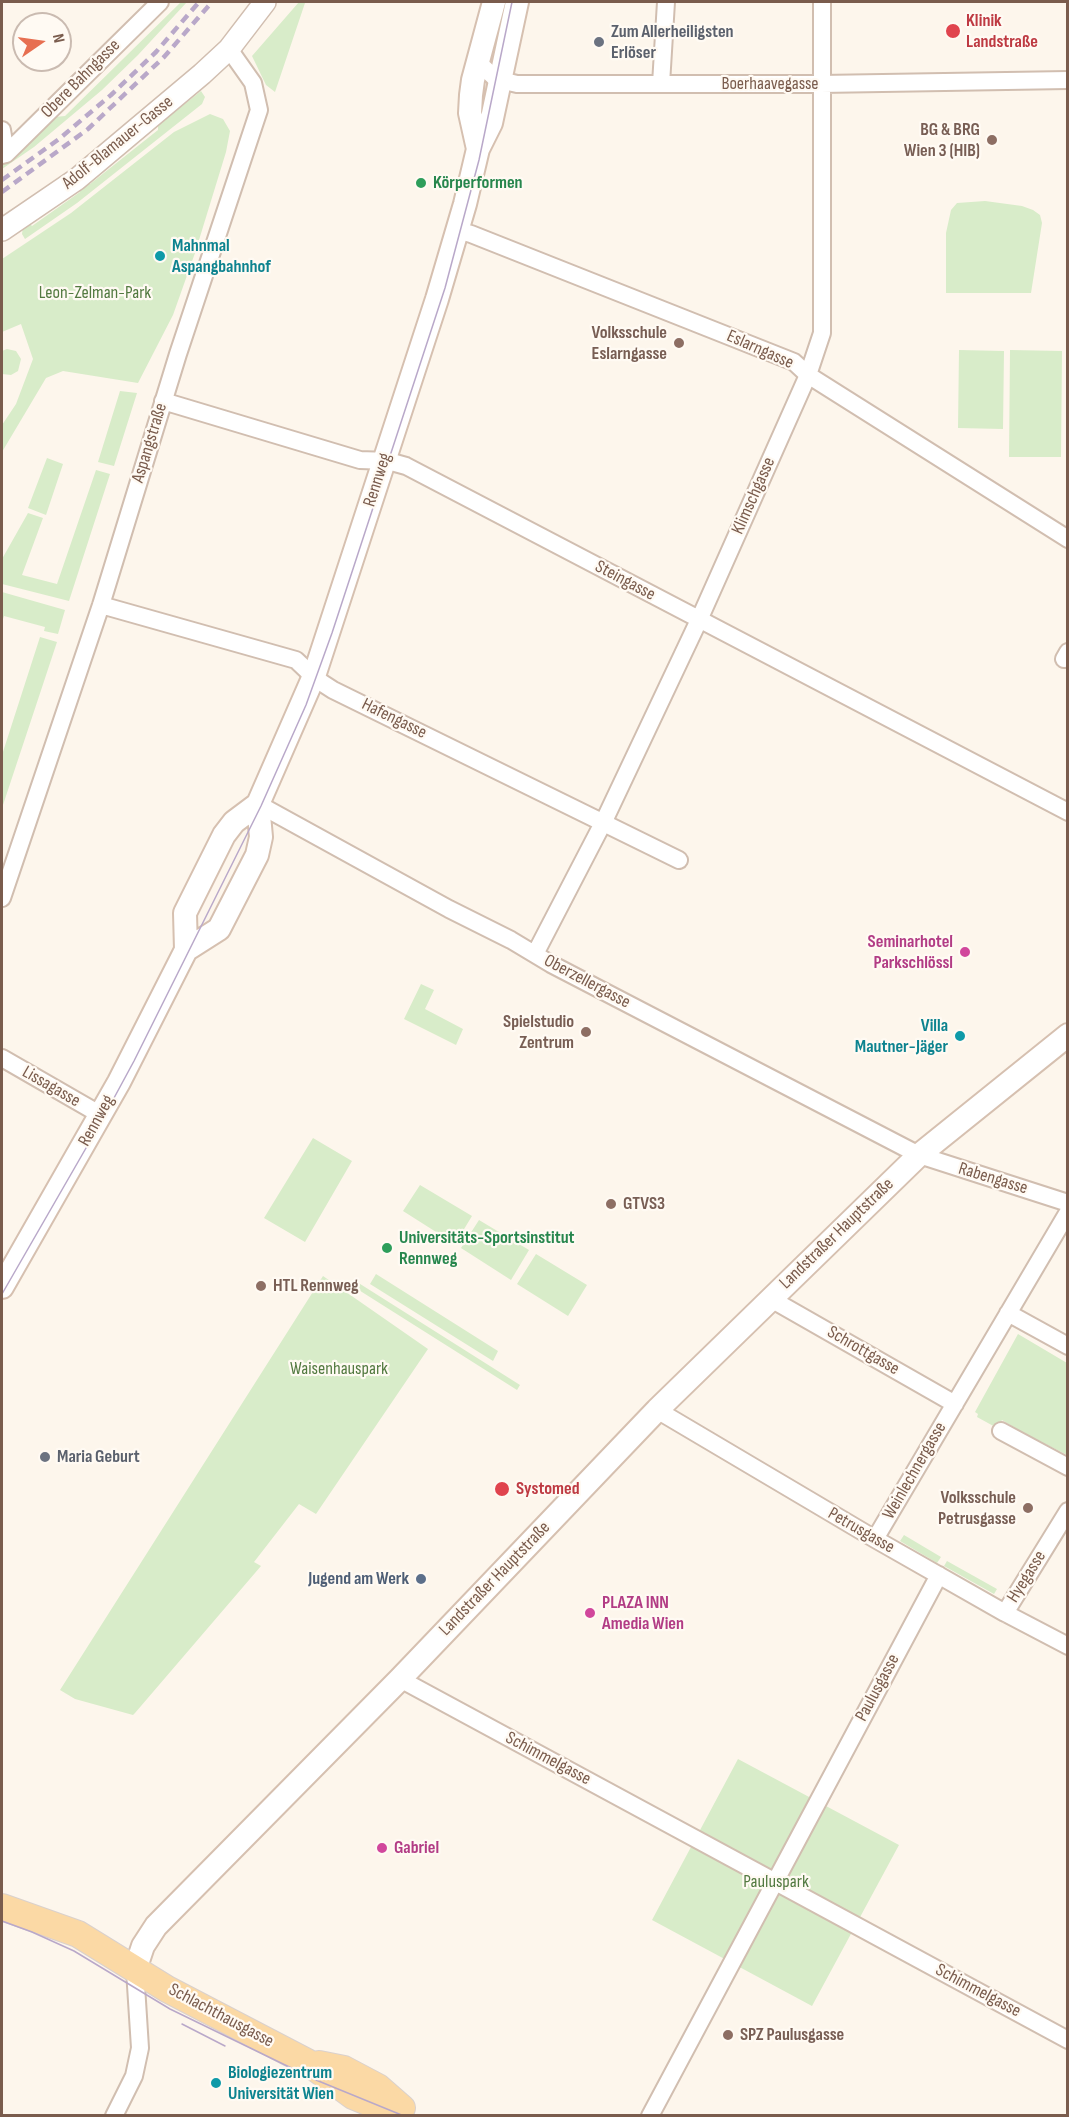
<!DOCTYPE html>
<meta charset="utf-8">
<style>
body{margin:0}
#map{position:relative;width:1069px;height:2117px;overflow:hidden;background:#fdf6ec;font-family:"Sofia Sans Condensed",sans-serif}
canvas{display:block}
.frame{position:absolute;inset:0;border:3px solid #7a5c4d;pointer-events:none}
.north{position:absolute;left:12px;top:12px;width:60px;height:60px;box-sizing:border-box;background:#fffaf3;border:2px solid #cabbb1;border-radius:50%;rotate:77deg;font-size:16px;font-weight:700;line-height:24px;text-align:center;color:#7a5c4d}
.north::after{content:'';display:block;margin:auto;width:21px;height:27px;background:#e76f51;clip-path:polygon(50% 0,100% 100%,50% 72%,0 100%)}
</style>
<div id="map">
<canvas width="1069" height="2117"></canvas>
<div class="frame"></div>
<div class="north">N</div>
</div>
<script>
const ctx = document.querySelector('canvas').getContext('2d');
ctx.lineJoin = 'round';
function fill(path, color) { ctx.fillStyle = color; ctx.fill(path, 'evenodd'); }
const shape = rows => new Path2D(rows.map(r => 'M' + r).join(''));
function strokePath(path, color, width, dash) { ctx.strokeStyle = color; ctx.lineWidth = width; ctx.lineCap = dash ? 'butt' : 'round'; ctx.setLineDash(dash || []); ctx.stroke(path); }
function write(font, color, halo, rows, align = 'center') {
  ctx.font = font + ' "Sofia Sans Condensed",sans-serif'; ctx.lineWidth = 4.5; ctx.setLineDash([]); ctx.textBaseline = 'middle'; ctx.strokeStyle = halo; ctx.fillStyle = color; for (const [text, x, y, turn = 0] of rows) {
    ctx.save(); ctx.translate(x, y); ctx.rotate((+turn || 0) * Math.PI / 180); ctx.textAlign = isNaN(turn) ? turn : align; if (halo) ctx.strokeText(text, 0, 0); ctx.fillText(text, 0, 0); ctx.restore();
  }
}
fill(shape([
 [181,2,187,2,138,55,102,90,34,147,2,169,2,160,55,117,65,116],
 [299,2,305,3,275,92,266,85,252,56],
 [201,91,205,97,202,104,77,203,25,239,22,234,23,227,30,224,32,226,80,192,79,190,88,183,90,184,158,130,158,125],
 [210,114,223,119,230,131,226,152,195,253,173,315,138,383,63,371,46,378,2,452,2,425,16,404,33,359,21,324,2,332,2,259,71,213,174,132],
 [985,201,1022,206,1033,210,1040,215,1042,223,1031,293,946,293,946,233,951,210,957,203],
 [7,349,16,351,21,359,18,371,11,375,2,374,2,351],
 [959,350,1004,351,1003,429,958,428],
 [1010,350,1062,351,1061,457,1009,457],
 [120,391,137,393,114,466,98,462],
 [47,458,63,464,46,515,28,508],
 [96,470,110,474,69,601,2,584,2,559,28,513,43,518,22,575,57,584],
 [2,592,65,610,58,634,44,631,45,627,4,616,2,622],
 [40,637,57,642,2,808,2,755],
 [421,984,434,990,425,1009,463,1029,456,1045,404,1019],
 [313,1138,352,1161,305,1242,264,1218],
 [420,1185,472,1216,455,1244,403,1211],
 [479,1220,529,1250,511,1280,461,1248],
 [536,1254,587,1285,568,1316,517,1284],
 [376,1274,498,1351,493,1361,370,1284],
 [323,1276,428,1349,316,1514,299,1504,254,1562,261,1566,135,1713,133,1715,75,1699,60,1690],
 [357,1282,520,1385,517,1390,354,1287],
 [1018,1334,1067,1363,1067,1455,1022,1432,1002,1420,997,1428,977,1417,978,1414,975,1412],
 [904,1535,941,1557,937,1563,900,1541],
 [947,1561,997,1589,994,1594,944,1566],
 [738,1759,899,1845,812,2006,652,1920]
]), '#d8ecc9');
const minor = shape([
 [479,63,496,79,517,84,821,84,1068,80],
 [661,84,666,2],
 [2,130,6,154],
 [2,155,6,154,160,2],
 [457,230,471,234,794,362,808,375,1068,539],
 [163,401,360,460,388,461,406,466,1068,812],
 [101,605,296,660,316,679,333,690,679,860],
 [1064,659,1068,652],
 [258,804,449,909,511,940,551,964,919,1155,1068,1203],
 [2,898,101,605,178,354,259,110,253,83,229,49],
 [535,954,604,821,699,620,808,375,822,333,822,2],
 [2,1058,101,1115],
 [771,1299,955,1404],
 [1008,1313,1068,1346],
 [657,1410,875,1539,1005,1613,1068,1646],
 [1001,1431,1068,1467],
 [875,1539,1068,1212],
 [1005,1613,1068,1511],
 [400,1679,1068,2040],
 [114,2116,134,2076,140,2048,135,1970],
 [650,2116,939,1575]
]);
const tertiary = shape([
 [2,230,77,179,202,74,229,49,265,2]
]);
const secondary = shape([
 [478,149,470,113,471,95,473,80,494,2],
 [186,950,219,929,257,855,261,837,258,804,314,676,437,299,465,204,478,149,491,123,517,2],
 [2,1287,119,1082,186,950,185,913,224,835,234,822,258,804],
 [135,1970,143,1946,156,1926,400,1679,657,1410,919,1155,1068,1035]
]);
const primary = shape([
 [2,1907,78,1934,167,1989,307,2062,353,2096,401,2116],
 [319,2064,344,2069,378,2087,402,2108]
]);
strokePath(minor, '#d1beb0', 20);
strokePath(tertiary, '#d1beb0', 24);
strokePath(secondary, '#d6c0b0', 26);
strokePath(primary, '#dad1cd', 28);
strokePath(minor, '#fff', 16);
strokePath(tertiary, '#fff', 21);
strokePath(secondary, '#fff', 22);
strokePath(primary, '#fbd9a5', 26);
strokePath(shape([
 [2,1294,101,1122,134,1061,261,806,306,705,332,633,445,288,479,160,512,2],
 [2,1921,32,1932,74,1951,170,2009,316,2080,404,2116],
 [182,2024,225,2046]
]), '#b9a8c9', 1.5);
strokePath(shape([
 [2,180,59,139,111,95,156,52,199,2],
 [2,192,88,129,164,57,212,2]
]), '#b9a8c9', 4.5, [9, 6]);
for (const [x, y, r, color] of [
 [953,31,8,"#e0444e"],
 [599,42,6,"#6b7280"],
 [992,140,6,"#8d6e63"],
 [421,183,6,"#2e9e5b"],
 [160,256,6,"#0f9aa8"],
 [679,343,6,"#8d6e63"],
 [965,952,6,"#d1479c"],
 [586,1032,6,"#8d6e63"],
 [960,1036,6,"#0f9aa8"],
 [611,1204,6,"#8d6e63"],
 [387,1248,6,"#2e9e5b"],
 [261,1286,6,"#8d6e63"],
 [45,1457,6,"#6b7280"],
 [502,1489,8,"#e0444e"],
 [1028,1508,6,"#8d6e63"],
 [421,1579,6,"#5c6f8a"],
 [590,1613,6,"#d1479c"],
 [382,1848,6,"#d1479c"],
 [728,2035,6,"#8d6e63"],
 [216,2083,6,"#0f9aa8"]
]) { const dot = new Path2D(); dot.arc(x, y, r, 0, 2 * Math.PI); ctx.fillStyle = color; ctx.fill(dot); strokePath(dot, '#fffaf3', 2); }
write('bold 18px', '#be3a42', '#fffaf3', [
 ["Klinik",966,21],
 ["Landstraße",966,42],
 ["Systomed",516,1489]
], 'left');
write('bold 18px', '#5b616d', '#fffaf3', [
 ["Zum Allerheiligsten",611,32],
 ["Erlöser",611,53],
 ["Maria Geburt",57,1457]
], 'left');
write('18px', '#7a5c4d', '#fffaf3', [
 ["Obere Bahngasse",81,79,-45],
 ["Boerhaavegasse",770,84],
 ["Adolf-Blamauer-Gasse",118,143,-39],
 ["Eslarngasse",760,350,24],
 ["Aspangstraße",150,443,-73],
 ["Rennweg",378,480,-72],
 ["Klimschgasse",754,496,-66],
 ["Steingasse",625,581,28],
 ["Hafengasse",394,719,26],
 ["Oberzellergasse",587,982,28],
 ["Lissagasse",51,1087,30],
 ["Rennweg",97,1121,-61],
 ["Rabengasse",993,1179,17],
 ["Landstraßer Hauptstraße",837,1234,-44],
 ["Schrottgasse",863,1351,30],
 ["Weinlechnergasse",915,1471,-60],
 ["Petrusgasse",861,1531,30],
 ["Hyegasse",1027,1577,-58],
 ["Landstraßer Hauptstraße",495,1579,-46],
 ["Paulusgasse",878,1688,-62],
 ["Schimmelgasse",548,1759,28],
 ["Schimmelgasse",978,1991,28],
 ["Schlachthausgasse",221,2016,28]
]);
write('bold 18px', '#785e54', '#fffaf3', [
 ["BG & BRG",980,130],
 ["Wien 3 (HIB)",980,151],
 ["Volksschule",667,333],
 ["Eslarngasse",667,354],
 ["Spielstudio",574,1022],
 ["Zentrum",574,1043],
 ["GTVS3",623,1204,"left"],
 ["HTL Rennweg",273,1286,"left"],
 ["Volksschule",1016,1498],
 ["Petrusgasse",1016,1519],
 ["SPZ Paulusgasse",740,2035,"left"]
], 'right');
write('bold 18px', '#27864d', '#fffaf3', [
 ["Körperformen",433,183],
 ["Universitäts-Sportsinstitut",399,1238],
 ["Rennweg",399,1259]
], 'left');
write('bold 18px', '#0d838f', '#fffaf3', [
 ["Mahnmal",172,246],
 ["Aspangbahnhof",172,267],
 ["Villa",948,1026,"right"],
 ["Mautner-Jäger",948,1047,"right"],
 ["Biologiezentrum",228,2073],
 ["Universität Wien",228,2094]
], 'left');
write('18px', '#537a41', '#fffaf3', [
 ["Leon-Zelman-Park",95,293],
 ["Waisenhauspark",339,1369],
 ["Pauluspark",776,1882]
]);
write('bold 18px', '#b23c85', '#fffaf3', [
 ["Seminarhotel",953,942,"right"],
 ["Parkschlössl",953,963,"right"],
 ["PLAZA INN",602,1603],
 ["Amedia Wien",602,1624],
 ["Gabriel",394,1848]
], 'left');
write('bold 18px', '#4e5e75', '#fffaf3', [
 ["Jugend am Werk",409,1579]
], 'right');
</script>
